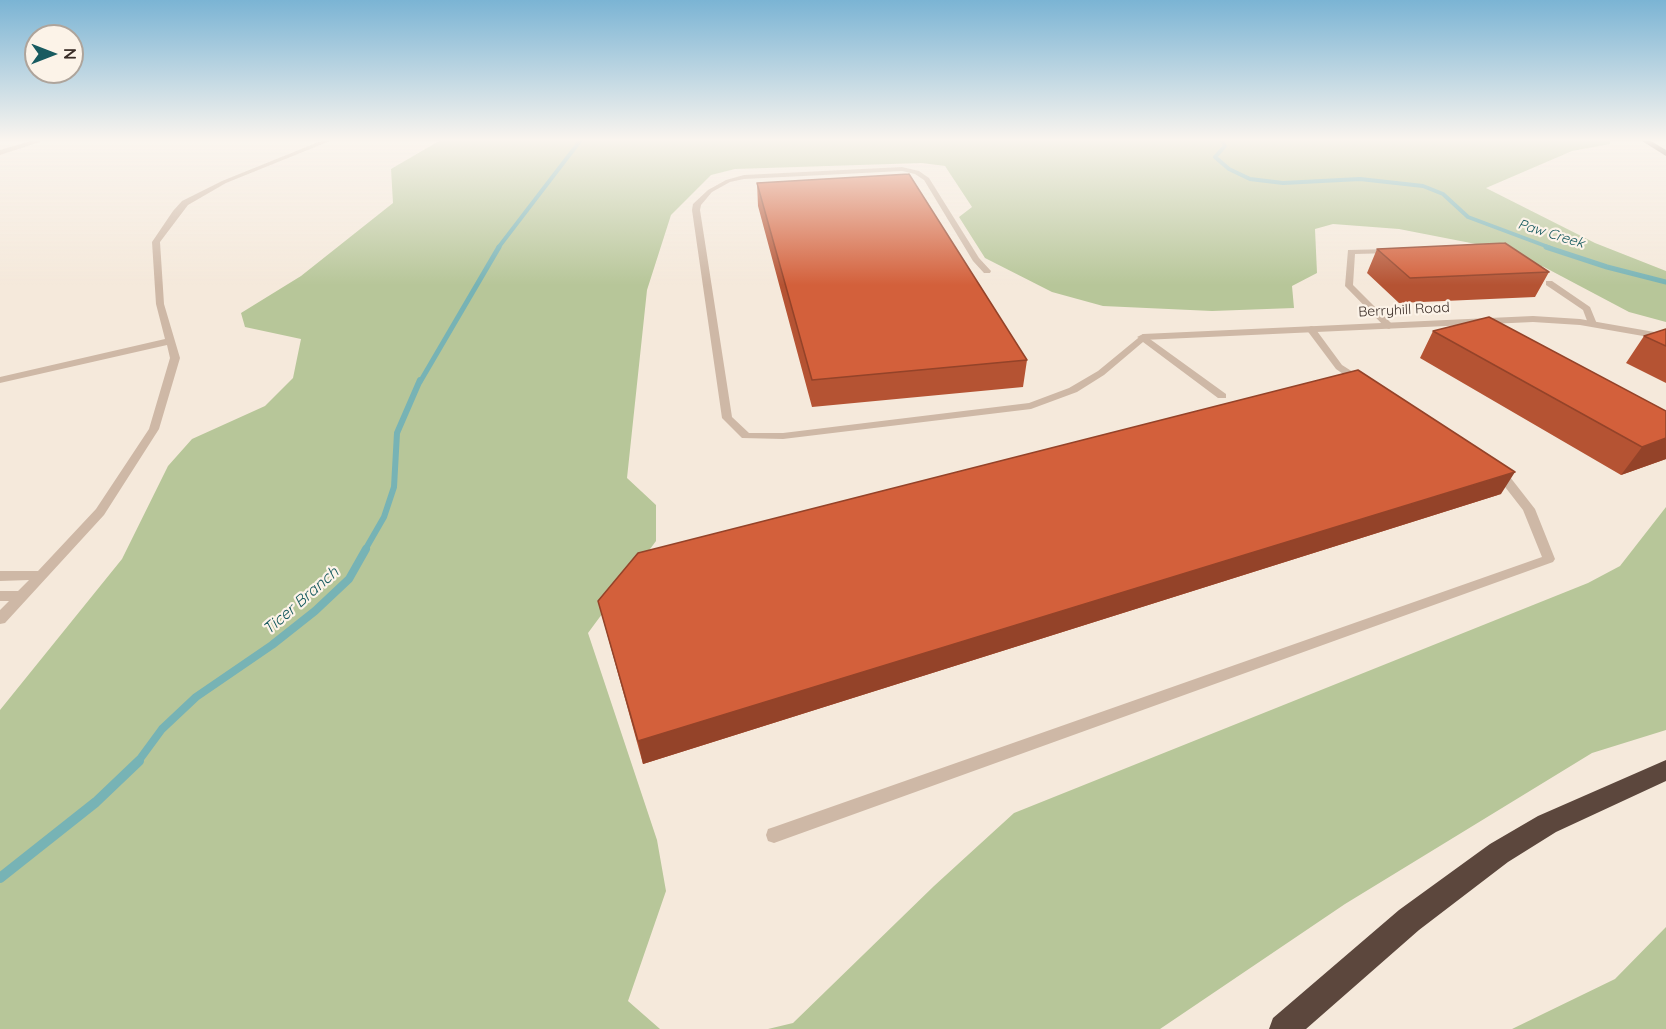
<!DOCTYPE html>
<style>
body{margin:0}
#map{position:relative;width:1666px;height:1029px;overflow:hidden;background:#f5e9db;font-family:Quicksand,sans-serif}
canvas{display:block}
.north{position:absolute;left:24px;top:24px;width:60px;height:60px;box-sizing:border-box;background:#fcf3e8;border:2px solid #aea49b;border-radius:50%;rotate:90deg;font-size:16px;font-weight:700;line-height:24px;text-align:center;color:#3a2d27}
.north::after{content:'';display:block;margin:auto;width:21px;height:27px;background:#185b60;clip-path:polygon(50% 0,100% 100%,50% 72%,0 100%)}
</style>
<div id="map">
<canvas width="1666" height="1029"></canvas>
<div class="north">N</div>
</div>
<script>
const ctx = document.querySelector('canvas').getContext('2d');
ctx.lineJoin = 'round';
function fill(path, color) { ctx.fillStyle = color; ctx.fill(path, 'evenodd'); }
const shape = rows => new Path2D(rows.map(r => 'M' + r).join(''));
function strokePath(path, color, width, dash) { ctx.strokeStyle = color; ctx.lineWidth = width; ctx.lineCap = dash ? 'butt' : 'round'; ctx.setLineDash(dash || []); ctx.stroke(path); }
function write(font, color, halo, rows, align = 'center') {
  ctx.font = font + ' Quicksand,sans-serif'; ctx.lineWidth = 4.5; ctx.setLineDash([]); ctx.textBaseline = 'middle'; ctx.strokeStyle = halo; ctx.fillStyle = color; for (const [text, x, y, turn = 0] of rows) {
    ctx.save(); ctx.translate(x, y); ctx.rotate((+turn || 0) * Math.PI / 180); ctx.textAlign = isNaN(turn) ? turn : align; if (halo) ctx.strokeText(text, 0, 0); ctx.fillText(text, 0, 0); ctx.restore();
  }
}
fill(shape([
 [439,141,1610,141,1610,144,1572,151,1486,188,1595,243,1666,271,1666,322,1629,312,1544,267,1481,245,1399,229,1333,224,1315,229,1317,273,1292,286,1294,308,1212,311,1103,306,1052,292,985,258,959,217,972,207,945,166,922,163,735,169,711,175,671,215,647,290,627,478,656,505,656,541,588,633,657,840,666,891,628,1001,660,1029,0,1029,0,710,122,559,168,466,192,439,265,406,293,378,301,339,245,327,241,313,301,276,393,203,391,169],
 [1666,507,1666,730,1592,753,1345,904,1160,1029,768,1029,793,1023,934,886,1014,813,1588,583,1620,566],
 [1666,927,1666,1029,1512,1029,1615,979]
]), '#b7c699');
strokePath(shape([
 [1222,141,1225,146,1215,157,1229,169,1250,179,1283,183,1360,179,1423,186,1443,194,1468,217,1551,248],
 [498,248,580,141]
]), '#77b3b5', 4);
strokePath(shape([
 [1546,247,1607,267,1666,282],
 [420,382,499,247]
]), '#77b3b5', 5);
strokePath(shape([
 [365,550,384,517,394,487,397,433,420,380]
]), '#77b3b5', 6);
strokePath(shape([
 [137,763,162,729,196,697,272,645,315,611,349,579,366,549]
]), '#77b3b5', 8);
strokePath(shape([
 [0,878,96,802,139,761]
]), '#77b3b5', 10);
fill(shape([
 [321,141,330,141,226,183,188,205,160,242,164,304,180,358,159,429,104,515,5,623,0,624,0,610,9,601,0,601,0,591,18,591,29,580,0,581,0,571,38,571,96,509,149,429,170,358,167,345,0,383,0,377,165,339,156,304,152,242,173,211,182,201,222,181,321,141],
 [902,167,919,171,929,178,979,258,991,271,990,273,984,273,973,261,924,180,915,174,902,171,744,179,730,182,712,192,701,205,700,210,732,417,749,433,783,433,1029,403,1069,388,1098,371,1143,334,1226,394,1226,398,1218,398,1143,342,1104,375,1077,392,1031,409,783,439,742,438,722,418,692,210,693,204,708,190,726,180,744,175,902,167],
 [1390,249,1394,251,1393,253,1355,254,1353,285,1394,326,1389,329,1386,328,1345,286,1348,250,1390,249],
 [1546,281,1552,281,1590,307,1597,324,1595,326,1589,326,1583,310,1546,285,1546,281],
 [1311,326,1314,327,1342,365,1364,379,1364,383,1356,383,1336,369,1306,329,1311,326],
 [1497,469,1510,477,1535,509,1555,559,1553,562,774,843,768,841,766,835,768,829,774,827,1542,557,1523,510,1502,483,1491,473,1497,469]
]), '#ceb8a6');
fill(shape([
 [31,141,43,141,0,155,0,150,31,141],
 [1533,316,1580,319,1666,334,1666,340,1580,325,1533,322,1143,340,1137,337,1143,334,1533,316]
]), '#ceb8a6');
fill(shape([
 [1642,141,1651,141,1666,150,1666,156,1642,141]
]), '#7d6457');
fill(shape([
 [1666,760,1666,781,1556,832,1508,862,1419,930,1306,1029,1269,1029,1273,1018,1399,910,1490,844,1538,816,1666,760]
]), '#5c473d');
fill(shape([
 [757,183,1027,360,1023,387,812,407,758,206],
 [1377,249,1549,272,1535,297,1399,303,1367,273],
 [1666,329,1666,383,1626,363,1644,336],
 [1433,331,1666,459,1621,475,1420,358],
 [1501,494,643,764,598,601]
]), '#b55333');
fill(shape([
 [1666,438,1666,459,1621,475,1642,447],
 [1515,472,1501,494,643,764,638,741]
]), '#944329');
const building = shape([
 [909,174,1027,360,812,380,757,183,909,174],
 [1505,243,1549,272,1410,278,1377,249,1505,243],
 [1489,317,1666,411,1666,438,1642,447,1433,331,1489,317],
 [1666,329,1666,346,1644,336,1666,329],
 [1358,370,1515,472,638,741,598,601,638,553,1358,370]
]);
fill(building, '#d3603b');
strokePath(building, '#944329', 1.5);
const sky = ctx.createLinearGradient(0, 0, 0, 285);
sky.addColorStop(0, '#7bb4d4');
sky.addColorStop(0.49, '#faf5ef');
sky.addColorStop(1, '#faf5ef00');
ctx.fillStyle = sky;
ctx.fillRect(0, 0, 1666, 285);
write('italic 14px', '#185b60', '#fcf3e8', [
 ["Paw Creek",1551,234,17]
]);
write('14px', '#3a2d27', '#fcf3e8', [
 ["Berryhill Road",1404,310,-3]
]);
write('italic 16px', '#185b60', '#fcf3e8', [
 ["Ticer Branch",301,601,-41]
]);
</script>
